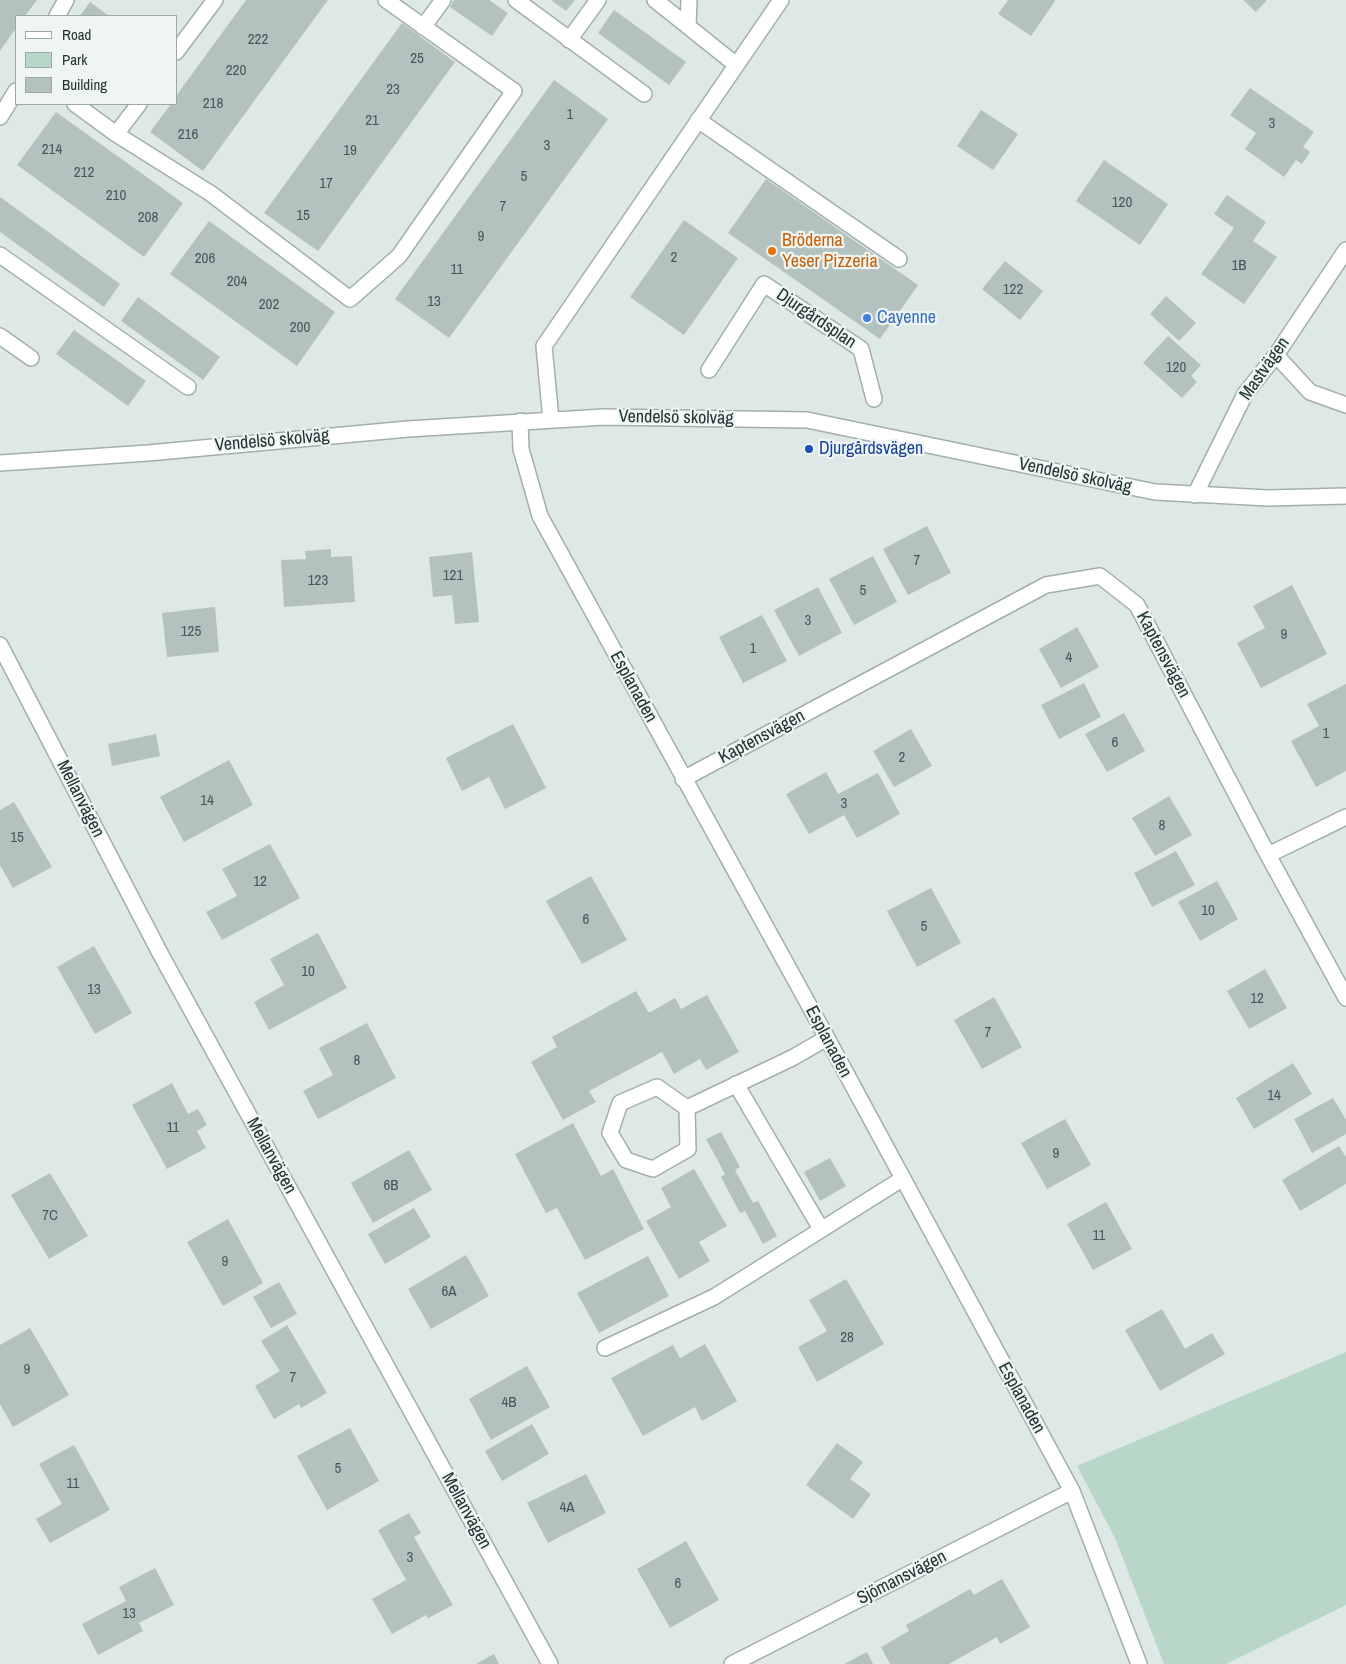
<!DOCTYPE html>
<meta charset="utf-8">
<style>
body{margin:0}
#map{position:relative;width:1346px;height:1664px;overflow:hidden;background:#dee8e6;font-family:"Archivo Narrow",sans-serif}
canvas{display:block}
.legend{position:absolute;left:15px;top:15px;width:162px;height:90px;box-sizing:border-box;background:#eef5f3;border:1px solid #9ca8a7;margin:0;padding:6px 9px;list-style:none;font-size:15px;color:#223535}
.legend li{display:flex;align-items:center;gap:10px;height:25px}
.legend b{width:25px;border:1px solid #9ca8a7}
</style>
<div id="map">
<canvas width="1346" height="1664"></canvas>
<ul class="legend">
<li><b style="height:6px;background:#fff"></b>Road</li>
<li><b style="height:14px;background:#b9d7c9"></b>Park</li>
<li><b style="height:14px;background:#b4c2bf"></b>Building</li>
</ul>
</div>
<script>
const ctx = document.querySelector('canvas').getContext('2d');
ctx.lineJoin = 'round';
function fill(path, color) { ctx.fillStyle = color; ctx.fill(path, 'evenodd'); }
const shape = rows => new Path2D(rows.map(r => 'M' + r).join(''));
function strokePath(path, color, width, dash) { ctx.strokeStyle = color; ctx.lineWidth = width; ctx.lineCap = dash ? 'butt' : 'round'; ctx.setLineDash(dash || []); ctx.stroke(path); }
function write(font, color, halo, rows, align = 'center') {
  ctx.font = font + ' "Archivo Narrow",sans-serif'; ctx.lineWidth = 4.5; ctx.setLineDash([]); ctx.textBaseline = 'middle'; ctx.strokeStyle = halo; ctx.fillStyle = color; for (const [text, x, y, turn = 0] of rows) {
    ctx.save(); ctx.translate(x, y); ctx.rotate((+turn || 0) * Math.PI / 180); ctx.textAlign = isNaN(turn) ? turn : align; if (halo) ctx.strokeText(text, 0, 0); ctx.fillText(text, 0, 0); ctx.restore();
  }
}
fill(shape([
 [1346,1352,1346,1605,1226,1664,1164,1664,1115,1538,1077,1466]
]), '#b9d7c9');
fill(shape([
 [0,0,37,0,25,16,16,16,16,28,0,51],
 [246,0,328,0,203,171,150,132,171,104,176,104,176,96],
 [454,0,489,0,508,13,492,36,450,7],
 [551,0,575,0,566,11],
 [1008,0,1054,0,1055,1,1031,36,998,14],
 [1243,0,1267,0,1256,12],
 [90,2,109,16,80,16],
 [614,10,686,62,669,85,598,33],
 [402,23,455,62,318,251,264,213],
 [554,80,608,119,449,338,395,299],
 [1250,88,1314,132,1303,147,1310,152,1302,164,1296,160,1284,177,1245,149,1256,133,1230,115],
 [981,110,1018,134,993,170,957,146],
 [56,112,183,203,144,257,17,165],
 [1104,160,1168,204,1140,245,1076,201],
 [766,179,918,285,880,339,728,233],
 [1227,195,1266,222,1253,241,1277,257,1244,304,1201,274,1234,228,1214,214],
 [0,197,120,284,104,307,0,232],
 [684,220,738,258,684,335,630,297],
 [209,221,335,312,297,366,170,274],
 [1005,261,1043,291,1020,320,982,289],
 [1166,296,1196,323,1179,341,1150,314],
 [138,297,220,357,203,380,121,321],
 [74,330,146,381,128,406,56,354],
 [1168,336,1201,365,1191,376,1197,382,1182,398,1143,363],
 [927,526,951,573,908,595,883,549],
 [331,549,331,557,352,556,355,602,284,607,281,560,306,559,305,551],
 [472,552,479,622,455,624,452,595,433,597,429,557],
 [873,556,897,602,854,625,829,579],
 [1292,585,1327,654,1261,688,1237,643,1265,628,1253,606],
 [818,587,842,633,799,656,774,610],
 [215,607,219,652,167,657,162,613],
 [762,615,787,661,743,683,719,637],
 [1077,627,1099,667,1061,688,1039,649],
 [1084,683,1101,717,1059,739,1041,705],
 [1346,684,1346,771,1316,787,1291,741,1319,726,1307,704],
 [1124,713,1145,751,1107,772,1085,734],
 [513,724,546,788,505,809,489,777,462,791,446,758],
 [911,729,932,766,894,787,873,751],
 [156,734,160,756,112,766,108,744],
 [229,760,253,805,184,842,160,797],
 [826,772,838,794,878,773,900,814,857,838,844,815,809,834,786,794],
 [1169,796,1192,835,1155,856,1132,818],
 [14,802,52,867,13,888,0,865,0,810],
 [270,844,300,898,222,940,206,912,237,896,222,869],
 [1176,851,1195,885,1152,907,1134,873],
 [591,876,627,940,582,964,546,901],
 [1217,881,1238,919,1200,941,1178,902],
 [931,888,961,943,917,967,887,911],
 [318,933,347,988,269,1030,254,1002,284,985,270,959],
 [94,946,132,1013,95,1034,57,967],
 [1265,969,1287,1008,1249,1029,1227,991],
 [636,991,649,1013,675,998,681,1009,707,995,739,1052,706,1070,700,1059,674,1074,662,1052,589,1091,596,1102,563,1120,531,1062,557,1047,552,1037],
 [994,997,1022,1047,982,1069,954,1020],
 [367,1023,396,1078,318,1119,303,1091,333,1075,319,1048],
 [1293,1063,1312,1094,1254,1129,1236,1098],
 [172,1083,188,1114,198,1109,207,1125,197,1131,206,1148,167,1169,132,1105],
 [1333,1098,1346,1120,1346,1134,1312,1153,1294,1119],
 [1065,1119,1091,1165,1047,1189,1021,1143],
 [573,1123,601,1176,613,1169,644,1229,585,1260,557,1208,546,1213,515,1154],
 [721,1132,740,1167,735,1170,753,1203,758,1201,777,1236,763,1244,745,1211,740,1213,721,1177,725,1174,706,1139],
 [1339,1146,1346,1157,1346,1184,1300,1211,1282,1180],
 [409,1150,432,1190,373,1223,351,1183],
 [830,1158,846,1186,820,1201,804,1172],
 [694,1169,727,1226,699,1242,710,1261,679,1279,646,1221,671,1207,661,1188],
 [50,1173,88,1236,49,1259,11,1195],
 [1106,1202,1132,1249,1093,1270,1067,1224],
 [414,1208,431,1237,385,1264,368,1234],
 [228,1219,263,1283,223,1306,187,1242],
 [466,1255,489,1296,431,1329,408,1289],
 [648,1256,669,1296,599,1333,577,1293],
 [846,1279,884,1344,817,1382,798,1347,827,1331,809,1300],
 [279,1282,297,1314,271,1328,253,1297],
 [1162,1309,1185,1349,1212,1333,1225,1354,1160,1391,1125,1330],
 [287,1325,327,1393,301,1408,299,1404,274,1419,255,1386,280,1371,261,1341],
 [30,1328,69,1395,13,1427,0,1404,0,1345],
 [705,1344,737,1401,702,1421,695,1407,643,1436,611,1378,673,1345,680,1358],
 [527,1366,550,1407,491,1440,469,1399],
 [532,1424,549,1454,502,1481,485,1451],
 [350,1428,379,1481,327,1510,297,1456],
 [837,1443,863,1462,850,1479,871,1494,853,1519,806,1485],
 [74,1445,110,1510,50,1543,36,1519,62,1504,39,1464],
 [586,1474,606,1513,548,1543,527,1503],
 [409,1513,421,1533,414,1537,453,1605,428,1618,426,1615,392,1634,372,1599,406,1580,378,1530],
 [686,1541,719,1600,670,1628,637,1569],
 [155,1568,174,1605,139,1623,143,1631,98,1655,82,1624,126,1601,119,1587],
 [1002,1579,1030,1627,1000,1644,997,1637,949,1664,890,1664,881,1647,909,1631,906,1625,970,1589,974,1595],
 [867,1652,873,1664,844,1664],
 [494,1654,499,1664,476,1664]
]), '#b4c2bf');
const minor = shape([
 [516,0,644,94],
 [655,0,735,64],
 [57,16,66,0],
 [688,26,689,0],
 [423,27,443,0],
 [569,40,598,0],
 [176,52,215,0],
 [75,104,116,134,210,193,350,299,399,256,514,91,386,0],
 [0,117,16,91],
 [698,120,899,259],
 [116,134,139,104],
 [0,255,188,387],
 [0,336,31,358],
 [1276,355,1310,392,1346,405],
 [709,370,764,284,861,349,874,399],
 [551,420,544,346,781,0],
 [520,421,521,449,540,516,827,1038,1072,1491,1139,1664],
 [0,463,148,453,408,429,604,417,807,420,1155,492,1268,498,1346,496],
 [1195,495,1245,394,1276,355,1346,250],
 [0,645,161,955,550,1664],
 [683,779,1046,585,1100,576,1137,605,1268,855,1346,998],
 [1268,855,1346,817],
 [736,1084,821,1229],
 [687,1108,688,1149,653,1169,626,1160,610,1133,620,1103,657,1087,687,1108,792,1058,827,1038],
 [605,1348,714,1297,902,1179],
 [732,1664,1072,1491]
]);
strokePath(minor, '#a2afad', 18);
strokePath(minor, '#fff', 15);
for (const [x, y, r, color] of [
 [772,251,5,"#e8710a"],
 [867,318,5,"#3f7fe0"],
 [809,449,5,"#1a4fb4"]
]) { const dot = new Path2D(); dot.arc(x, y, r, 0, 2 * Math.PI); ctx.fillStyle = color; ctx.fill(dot); strokePath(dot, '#eef5f3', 2); }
write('15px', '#465858', null, [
 ["222",258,40],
 ["25",417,59],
 ["220",236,71],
 ["23",393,90],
 ["218",213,104],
 ["1",570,115],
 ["21",372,121],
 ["3",1272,124],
 ["216",188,135],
 ["3",547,146],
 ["214",52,150],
 ["19",350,151],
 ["212",84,173],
 ["5",524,177],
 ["17",326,184],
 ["210",116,196],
 ["120",1122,203],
 ["7",503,207],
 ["15",303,216],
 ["208",148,218],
 ["9",481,237],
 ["2",674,258],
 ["206",205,259],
 ["1B",1239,266],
 ["11",457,270],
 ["204",237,282],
 ["122",1013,290],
 ["13",434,302],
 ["202",269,305],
 ["200",300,328],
 ["120",1176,368],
 ["7",917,561],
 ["121",453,576],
 ["123",318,581],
 ["5",863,591],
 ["3",808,621],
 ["125",191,632],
 ["9",1284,635],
 ["1",753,649],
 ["4",1069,658],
 ["1",1326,734],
 ["6",1115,743],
 ["2",902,758],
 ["14",207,801],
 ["3",844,804],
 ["8",1162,826],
 ["15",17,838],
 ["12",260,882],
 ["10",1208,911],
 ["6",586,920],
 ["5",924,927],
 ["10",308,972],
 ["13",94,990],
 ["12",1257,999],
 ["7",988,1033],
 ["8",357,1061],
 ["14",1274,1096],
 ["11",173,1128],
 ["9",1056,1154],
 ["6B",391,1186],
 ["7C",50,1216],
 ["11",1099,1236],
 ["9",225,1262],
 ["6A",449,1292],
 ["28",847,1338],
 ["9",27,1370],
 ["7",293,1378],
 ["4B",509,1403],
 ["5",338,1469],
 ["11",73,1484],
 ["4A",567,1508],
 ["3",410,1558],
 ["6",678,1584],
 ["13",129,1614]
]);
write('18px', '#c56008', '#eef5f3', [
 ["Bröderna",782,241],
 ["Yeser Pizzeria",782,262]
], 'left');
write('18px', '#366cbe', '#eef5f3', [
 ["Cayenne",877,318]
], 'left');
write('18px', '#223535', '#eef5f3', [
 ["Djurgårdsplan",816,319,34],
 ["Mastvägen",1265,369,-55],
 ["Vendelsö skolväg",676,418,1],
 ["Vendelsö skolväg",272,441,-5],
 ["Vendelsö skolväg",1075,476,12],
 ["Kaptensvägen",1163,655,62],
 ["Esplanaden",633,687,61],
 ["Kaptensvägen",762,737,-28],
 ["Mellanvägen",80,799,63],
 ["Esplanaden",828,1042,62],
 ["Mellanvägen",271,1156,61],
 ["Esplanaden",1021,1398,61],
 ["Mellanvägen",466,1511,61],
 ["Sjömansvägen",902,1578,-27]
]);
write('18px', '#164399', '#eef5f3', [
 ["Djurgårdsvägen",819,449]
], 'left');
</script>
